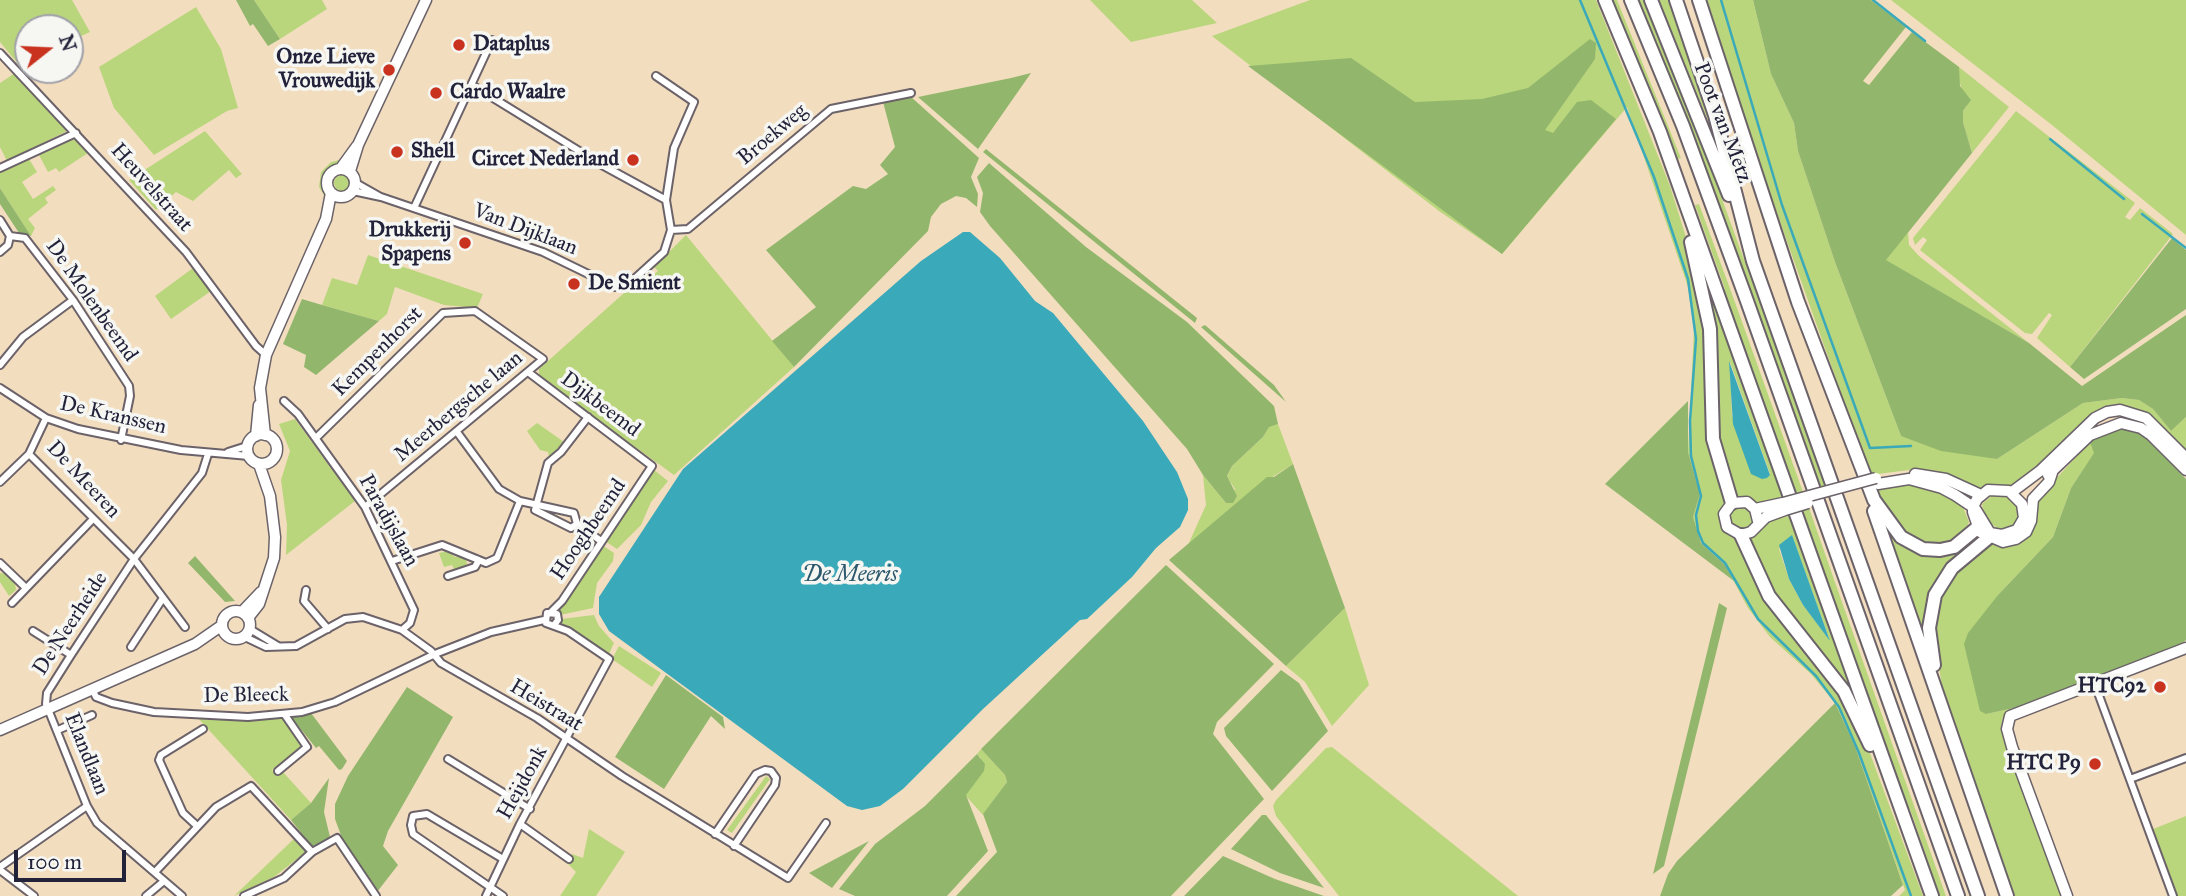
<!DOCTYPE html>
<style>
body{margin:0}
#map{position:relative;width:2186px;height:896px;overflow:hidden;background:#f3ddbf;font-family:"IM FELL Great Primer",serif}
canvas{display:block}
.north{position:absolute;left:14px;top:14px;width:70px;height:70px;box-sizing:border-box;background:#f6f6f2;border:2px solid #a1a1a9;border-radius:50%;rotate:72deg;font-size:19px;font-weight:700;line-height:28px;text-align:center;color:#22223b}
.north::after{content:'';display:block;margin:auto;width:24px;height:32px;background:#c8321e;clip-path:polygon(50% 0,100% 100%,50% 72%,0 100%)}
.scale{position:absolute;left:14px;top:850px;width:112px;height:32px;box-sizing:border-box;border:4px solid #22223b;border-top:0;padding-left:9px;font-size:21px;line-height:24px;white-space:nowrap;color:#22223b;-webkit-text-stroke:5px #f6f6f2;paint-order:stroke}
</style>
<div id="map">
<canvas width="2186" height="896"></canvas>
<div class="north">N</div>
<div class="scale">100 m</div>
</div>
<script>
const ctx = document.querySelector('canvas').getContext('2d');
ctx.lineJoin = 'round';
function fill(path, color) { ctx.fillStyle = color; ctx.fill(path, 'evenodd'); }
const shape = rows => new Path2D(rows.map(r => 'M' + r).join(''));
function strokePath(path, color, width, dash) { ctx.strokeStyle = color; ctx.lineWidth = width; ctx.lineCap = dash ? 'butt' : 'round'; ctx.setLineDash(dash || []); ctx.stroke(path); }
function write(font, color, halo, rows, align = 'center') {
  ctx.font = font + ' "IM FELL Great Primer",serif'; ctx.lineWidth = 7; ctx.setLineDash([]); ctx.textBaseline = 'middle'; ctx.strokeStyle = halo; ctx.fillStyle = color; for (const [text, x, y, turn = 0] of rows) {
    ctx.save(); ctx.translate(x, y); ctx.rotate((+turn || 0) * Math.PI / 180); ctx.textAlign = isNaN(turn) ? turn : align; if (halo) ctx.strokeText(text, 0, 0); ctx.fillText(text, 0, 0); ctx.restore();
  }
}
fill(shape([
 [0,0,72,0,90,32,70,41,70,28,28,28,28,59,19,65,0,42],
 [254,0,322,0,327,9,280,39],
 [1090,0,1192,0,1217,23,1131,42],
 [1310,0,1596,0,1670,186,1699,279,1706,329,1708,423,1727,499,1719,514,1720,524,1724,532,1738,539,1754,571,1823,664,1865,740,1923,896,1899,896,1905,890,1855,746,1835,703,1811,674,1770,637,1748,608,1725,565,1701,543,1693,517,1700,494,1688,452,1694,329,1688,287,1627,107,1502,254,1439,211,1212,36],
 [1609,0,1617,0,1681,158,1678,159,1645,76,1642,77],
 [1638,0,1644,0,1694,122,1826,485,1821,487,1689,124],
 [1659,0,1671,0,1715,132,1713,133],
 [1707,0,1753,0,1771,74,1794,123,1798,151,1835,262,1901,436,1997,459,2083,403,2122,398,2139,400,2153,409,2171,431,2186,417,2186,454,2149,416,2134,408,2117,406,2018,486,1996,485,1982,489,1974,488,1948,476,1917,469,1870,475,1768,188],
 [1891,0,2186,0,2186,235,2052,125],
 [196,7,221,49,238,108,227,111,154,155,114,108,99,67],
 [1959,67,2009,107,1972,153,1963,122,1963,111,1967,106,1958,77],
 [15,73,69,130,7,161,0,147,0,83],
 [2016,111,2135,203,2125,217,2130,220,2140,208,2173,234,2070,367,2037,338,2052,315,2049,313,2032,334,2025,333,1920,250,1927,240,1923,237,1915,245,1913,238],
 [205,131,242,174,236,178,229,170,193,201,176,192,156,210,129,180],
 [71,140,77,140,88,153,59,172,56,168,48,172,39,155],
 [29,159,37,172,22,182,33,199,53,186,56,190,45,198,48,203,28,219,35,228,31,236,0,188,0,172],
 [344,159,325,176,327,200,319,187,321,172,331,162],
 '334 183a8 8 0 1 1 16 0a8 8 0 1 1-16 0Z',
 [1699,204,1736,305,1803,492,1793,494,1721,291,1725,289,1695,205],
 [1908,232,1909,245,1919,256,2029,343,1885,260],
 [686,235,794,367,674,475,539,378,539,369,633,285,637,288,658,271,654,267],
 [368,255,483,294,477,308,444,305,395,287,387,314,379,321,322,305,332,278,357,285],
 [1703,266,1785,495,1764,504,1735,498,1721,460],
 [1730,362,1770,474,1767,478,1732,416],
 [193,268,211,291,171,319,155,296],
 [295,419,355,501,286,555,287,525,281,480,290,451,279,424],
 [537,423,564,442,549,457,548,452,540,450,527,431],
 [1278,424,1293,464,1258,486,1188,545,1206,505,1203,475,1226,503,1235,489,1227,477,1232,466,1263,437,1269,426],
 [2090,442,2095,452,2071,488,2053,537,1998,595,1986,714,2014,708,2003,717,2001,728,2062,896,2011,896,1942,687,1932,619,1946,580,1987,544,2004,546,2038,498],
 [654,470,668,481,651,502,641,525,617,549,605,541],
 [1901,483,1915,483,1940,492,1963,507,1969,522,1962,538,1940,547,1909,540,1877,490],
 [1994,494,2007,495,2018,507,2019,515,2012,527,2000,530,1986,520,1982,504],
 [1871,501,1899,540,1956,550,1969,543,1971,545,1949,567,1926,644],
 '1729 518a12 12 0 1 1 24 0a12 12 0 1 1-24 0Z',
 [1809,508,1836,585,1946,896,1940,896,1910,809,1906,810,1800,512],
 [1792,515,1861,709,1858,710,1771,594,1748,537,1767,522],
 [1792,536,1829,638,1829,639,1803,605,1789,579,1779,549],
 [602,545,614,553,613,561,597,583,593,608,560,615,555,610],
 [448,551,455,557,465,557,468,567,454,569,452,565,444,567,439,553],
 [0,573,7,574,15,583,16,590,9,596,0,582],
 [1345,608,1369,685,1332,726,1305,682,1286,666],
 [594,615,599,626,614,643,608,656,558,625,561,619],
 [619,646,661,673,652,687,612,659],
 [197,717,281,717,304,745,272,770,277,776,283,772,311,803,291,820],
 [1332,747,1518,896,1339,896,1276,816,1273,806,1276,800,1326,748],
 [981,749,1005,775,1007,782,983,815,965,795,981,758,977,754],
 [766,776,770,779,732,833,727,830],
 [2186,816,2186,896,2176,896,2153,829],
 [589,829,625,852,596,896,560,896,576,872,567,863,572,854,583,858],
 [297,836,306,852,274,877,234,896]
]), '#b9d67c');
fill(shape([
 [236,0,254,0,280,39,268,46,253,24,250,26],
 [1753,0,1871,0,1906,27,1863,81,1869,85,1912,32,1959,67,1960,86,1971,100,1963,111,1963,122,1972,153,1886,260,2029,343,2082,386,2186,315,2186,417,2171,431,2153,409,2139,400,2122,398,2083,403,1997,459,1941,451,1901,436,1835,262,1798,151,1794,123,1771,74],
 [1590,39,1596,43,1595,59,1545,130,1553,133,1577,102,1591,100,1616,119,1502,254,1248,66,1351,58,1415,102,1482,99,1528,88],
 [1031,73,978,149,918,97,1011,78],
 [910,96,979,158,971,177,978,194,977,207,966,198,956,196,941,204,931,217,928,231,794,367,772,341,816,307,766,250,853,186,866,189,888,174,880,165,895,147,883,102],
 [986,149,1197,318,1195,323,983,152],
 [989,163,1086,247,1187,322,1274,406,1278,424,1269,427,1263,437,1232,466,1227,476,1237,496,1233,503,1226,503,1203,475,1187,449,990,226,980,212,983,193,977,177],
 [0,188,31,236,19,233,0,204],
 [2172,238,2186,250,2186,309,2084,379,2070,367],
 [302,299,322,305,379,321,316,375,304,367,306,355,283,344],
 [1205,325,1274,385,1286,402,1201,327],
 [1688,401,1688,452,1700,494,1693,517,1701,543,1725,565,1734,581,1605,484],
 [2126,427,2141,432,2186,479,2186,640,2179,647,2014,708,1986,714,1980,711,1964,644,1968,633,1998,595,2053,537,2071,488,2094,453,2090,442,2098,435],
 [1293,464,1345,608,1286,666,1169,560,1267,477,1274,477],
 [195,556,235,601,225,602,188,563],
 [1166,565,1274,664,1217,722,1213,734,1264,799,1171,896,956,896,997,852,983,814,1007,782,1005,775,981,749],
 [1719,603,1727,608,1664,866,1653,874],
 [1281,670,1299,683,1328,731,1272,791,1226,736,1224,728],
 [666,675,723,717,725,729,711,716,664,789,615,757],
 [407,687,453,717,388,831,383,846,398,865,377,892,342,838,335,819,335,804,348,776],
 [1835,703,1855,746,1903,885,1891,896,1660,896,1668,874,1677,861],
 [311,713,347,761,342,769,339,770,319,746,316,748,291,717],
 [977,754,985,764,984,771,966,795,988,851,947,896,855,896,839,889,875,844,925,806],
 [329,778,324,812,330,837,312,847,291,820,311,803],
 [1262,815,1266,815,1324,888,1280,873,1231,849],
 [869,841,832,888,809,873],
 [1223,856,1275,879,1324,896,1184,896]
]), '#92b76c');
fill(shape([
 [963,232,970,232,1000,258,1035,301,1053,313,1143,421,1177,472,1188,499,1188,510,1180,527,1156,548,1132,577,1087,619,1080,620,983,709,903,789,880,806,862,810,847,806,609,631,599,614,599,597,683,469,921,261],
 [1729,361,1770,475,1767,478,1762,479,1751,474,1733,424],
 [1792,535,1830,641,1803,605,1789,579,1779,545]
]), '#3aa9b9');
strokePath(shape([
 [1580,0,1654,177,1688,279,1696,339,1690,421,1691,456,1701,496,1696,515,1698,531,1703,543,1725,563,1758,619,1816,676,1839,707,1859,753,1911,896],
 [1721,0,1782,205,1870,448,1911,446],
 [1873,0,1925,41],
 [2050,139,2124,199],
 [2142,214,2186,248]
]), '#3aa9b9', 2.5);
const street = shape([
 [0,53,186,252,256,346,266,355],
 [656,76,694,102,674,148,666,200],
 [0,168,76,133],
 [356,183,379,196],
 [353,191,381,197,543,252,615,287,631,282,664,252,671,230,666,200,602,165,472,85],
 [414,208,492,40],
 [0,220,10,236,8,245,0,252],
 [671,230,688,229,831,109,911,93],
 [10,236,25,238,73,300,129,386,130,396,121,440],
 [0,365,23,337,73,300],
 [528,372,652,466,562,601,551,612],
 [0,388,46,418,78,429,181,450,249,456],
 [284,401,298,414,365,507,414,610,410,623,402,630],
 [588,417,561,452,548,463,535,510,571,528,577,524,601,541],
 [46,418,29,454,134,559,185,627],
 [457,432,499,489,520,501,574,513,577,524],
 [316,438,443,313,475,311,543,359,365,507],
 [228,452,247,446],
 [0,482,29,454],
 [392,561,442,545,486,563,497,558,520,501],
 [0,563,26,588],
 [448,576,475,567,479,560],
 [306,590,304,601,328,629],
 [12,603,93,519],
 [250,629,278,646],
 [33,631,71,655],
 [245,637,266,647,296,646,345,619,363,617,402,630,431,651,441,663,537,718,622,776,788,878,826,823],
 [131,647,163,598],
 [2094,682,2173,896],
 [93,691,96,697,112,703,154,712,248,717,302,712,335,702,435,654,491,632,544,620],
 [58,730,92,715],
 [448,759,530,809],
 [278,771,307,747,285,715],
 [2130,779,2186,758],
 [520,824,569,859],
 [196,825,183,813,159,760,161,755,203,729],
 [715,834,756,774,765,770,771,771,776,778,775,785,734,846],
 [0,867,87,806],
 [0,870,34,896],
 [155,872,216,807,251,786,312,852],
 [146,896,164,881],
 [182,896,97,823,87,806,46,704,47,693,71,655,134,559,202,473,208,454],
 [244,896,284,878,312,852,337,838,376,896],
 [486,896,520,824,609,659,568,631,546,623,547,613,557,614,558,620,554,625],
 [503,896,413,834,411,825,413,816,427,814,503,859]
]);
const secondary = shape([
 [341,168,357,146],
 '327 183a14 14 0 1 1 28 0a14 14 0 1 1-28 0Z',
 [350,171,358,145,426,0],
 '247 449a15 15 0 1 1 30 0a15 15 0 1 1-30 0Z',
 [265,435,260,388,266,355,326,219,331,193],
 [256,436,259,405],
 [1915,474,1946,479,1981,495],
 [2048,475,2090,435,2121,423,2141,428,2151,435,2186,470],
 [1878,484,1909,479,1942,488,1955,495,1973,507,1976,510,1990,533,2002,535,2017,530,2024,518,2022,504,2009,491,1988,490,1977,499,1973,507,1973,512,1980,532,2003,542,2016,539,2026,532,2031,521,2033,499,2049,482,2052,473],
 [2012,492,2040,471,2095,418,2107,412,2120,410,2146,418,2186,458],
 [1755,509,1783,503],
 [1758,521,1755,509,1747,502,1732,503,1724,514,1727,527,1741,535,1751,532,1766,517,1785,510],
 '222 625a14 14 0 1 1 28 0a14 14 0 1 1-28 0Z',
 [242,612,261,592],
 [248,618,259,604,274,558,275,537,270,496,259,464],
 [0,730,195,644,221,626],
 [2067,896,2012,747,2007,729,2010,716,2186,648]
]);
const highway = shape([
 [1605,0,1660,132,1932,896],
 [1631,0,1683,126,1747,301,1958,896],
 [1651,0,1729,195],
 [1676,0,1715,115,1753,261,1978,896],
 [1699,0,1798,302,1874,500,1901,537,1923,549,1940,550,1954,547,1977,528],
 [1691,242,1710,329,1713,439,1732,503],
 [1874,511,2007,896],
 [1741,535,1769,596,1844,691,1870,745],
 [1934,665,1929,628,1935,595,1952,568,1988,538]
]);
strokePath(street, '#6b6369', 10);
strokePath(secondary, '#6b6369', 13);
strokePath(highway, '#6b6369', 16);
strokePath(street, '#fff', 6);
strokePath(secondary, '#fff', 10);
strokePath(highway, '#fff', 12);
const secondaryBridge = shape([
 [1783,503,1876,478],
 [1785,510,1808,503]
]);
strokePath(secondaryBridge, '#6b6369', 13, []);
strokePath(secondaryBridge, '#fff', 10);
for (const [x, y, r, color] of [
 [459,45,7,"#c8321e"],
 [389,70,7,"#c8321e"],
 [436,93,7,"#c8321e"],
 [397,152,7,"#c8321e"],
 [633,160,7,"#c8321e"],
 [465,243,7,"#c8321e"],
 [574,284,7,"#c8321e"],
 [2160,687,7,"#c8321e"],
 [2095,764,7,"#c8321e"]
]) { const dot = new Path2D(); dot.arc(x, y, r, 0, 2 * Math.PI); ctx.fillStyle = color; ctx.fill(dot); strokePath(dot, '#f6f6f2', 2.5); }
write('bold 21px', '#22223b', '#f6f6f2', [
 ["Dataplus",473,45,"left"],
 ["Onze Lieve",375,58],
 ["Vrouwedijk",375,82],
 ["Cardo Waalre",450,93,"left"],
 ["Shell",411,152,"left"],
 ["Circet Nederland",619,160],
 ["Drukkerij",451,231],
 ["Spapens",451,255],
 ["De Smient",588,284,"left"],
 ["HTC92",2146,687],
 ["HTC P9",2081,764]
], 'right');
write('21px', '#22223b', '#f6f6f2', [
 ["Poot van Metz",1722,123,69],
 ["Broekweg",773,135,-40],
 ["Heuvelstraat",151,188,48],
 ["Van Dijklaan",525,230,21],
 ["De Molenbeemd",91,301,55],
 ["Kempenhorst",378,352,-45],
 ["Dijkbeemd",600,405,37],
 ["Meerbergsche laan",459,407,-40],
 ["De Kranssen",113,416,13],
 ["De Meeren",83,480,47],
 ["Paradijslaan",388,521,61],
 ["Hooghbeemd",589,530,-56],
 ["De Neerheide",71,624,-57],
 ["De Bleeck",246,696,-1],
 ["Heistraat",546,706,31],
 ["Elandlaan",86,754,68],
 ["Heijdonk",523,783,-61]
]);
write('italic 23px', '#2c586d', '#f6f6f2', [
 ["De Meeris",850,575]
]);
</script>
